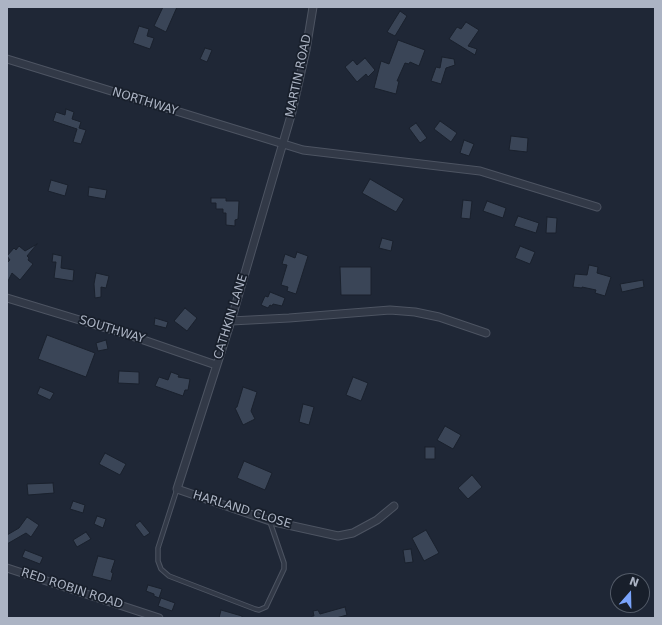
<!DOCTYPE html>
<style>
body{margin:0}
#map{position:relative;width:662px;height:625px;overflow:hidden;background:#1f2736;font-family:"DejaVu Sans",sans-serif}
canvas{display:block}
.frame{position:absolute;inset:0;border:8px solid #acb4c4;pointer-events:none}
.north{position:absolute;left:610px;top:573px;width:40px;height:40px;box-sizing:border-box;background:#181f2b;border:1px solid #535b68;border-radius:50%;rotate:20deg;font-size:11px;font-weight:700;line-height:16px;text-align:center;color:#acb4c4}
.north::after{content:'';display:block;margin:auto;width:14px;height:18px;background:#7aa4fb;clip-path:polygon(50% 0,100% 100%,50% 72%,0 100%)}
</style>
<div id="map">
<canvas width="662" height="625"></canvas>
<div class="frame"></div>
<div class="north">N</div>
</div>
<script>
const ctx = document.querySelector('canvas').getContext('2d');
ctx.lineJoin = 'round';
function fill(path, color) { ctx.fillStyle = color; ctx.fill(path, 'evenodd'); }
const shape = rows => new Path2D(rows.map(r => 'M' + r).join(''));
function strokePath(path, color, width, dash) { ctx.strokeStyle = color; ctx.lineWidth = width; ctx.lineCap = dash ? 'butt' : 'round'; ctx.setLineDash(dash || []); ctx.stroke(path); }
function write(font, color, halo, rows, align = 'center') {
  ctx.font = font + ' "DejaVu Sans",sans-serif'; ctx.lineWidth = 3.5; ctx.setLineDash([]); ctx.textBaseline = 'middle'; ctx.strokeStyle = halo; ctx.fillStyle = color; for (const [text, x, y, turn = 0] of rows) {
    ctx.save(); ctx.translate(x, y); ctx.rotate((+turn || 0) * Math.PI / 180); ctx.textAlign = isNaN(turn) ? turn : align; if (halo) ctx.strokeText(text, 0, 0); ctx.fillText(text, 0, 0); ctx.restore();
  }
}
const building = shape([
 [163,7,177,7,166,32,154,26,163,7],
 [400,11,407,16,395,36,387,32,400,11],
 [466,22,479,30,468,46,477,49,475,55,449,39,457,27,461,29,466,22],
 [139,26,149,29,147,36,154,38,150,49,133,43,139,26],
 [398,40,425,50,419,66,410,62,409,64,405,63,397,81,399,81,396,94,374,88,381,61,389,64,398,40],
 [205,48,212,50,207,62,200,59,205,48],
 [442,57,454,59,455,65,446,68,441,84,431,81,436,67,440,68,442,57],
 [365,58,375,70,368,77,366,74,357,82,345,67,353,60,357,65,365,58],
 [66,109,74,112,72,119,81,122,79,128,86,130,81,144,73,142,77,129,53,121,56,112,65,115,66,109],
 [440,121,457,133,451,142,434,129,440,121],
 [416,123,427,138,420,143,409,128,416,123],
 [511,136,528,138,527,152,509,150,511,136],
 [464,140,474,144,469,156,460,153,464,140],
 [370,179,404,199,396,212,362,193,370,179],
 [51,180,68,185,65,196,48,191,51,180],
 [89,187,107,190,105,199,88,196,89,187],
 [211,198,226,198,226,201,239,201,238,219,235,220,235,226,226,225,226,213,223,213,223,209,216,209,216,203,211,203,211,198],
 [463,200,472,201,470,219,461,218,463,200],
 [487,201,506,208,503,218,483,211,487,201],
 [518,216,539,223,536,233,514,226,518,216],
 [547,217,557,218,556,233,546,233,547,217],
 [382,238,393,241,391,251,379,248,382,238],
 [37,244,27,256,29,258,28,260,33,264,20,280,12,273,7,283,7,263,10,260,7,256,14,248,16,250,19,246,25,251,37,244],
 [520,246,535,252,530,264,515,258,520,246],
 [297,252,308,256,296,294,287,291,288,287,281,285,287,265,282,264,285,254,295,258,297,252],
 [53,254,62,256,61,268,74,270,73,281,54,278,56,262,52,262,53,254],
 [589,265,598,267,597,273,611,277,605,296,595,293,596,290,582,287,582,288,573,287,575,274,587,275,589,265],
 [340,267,371,267,371,295,341,295,340,267],
 [96,273,109,276,106,288,101,287,101,297,95,298,94,284,96,273],
 [643,280,644,287,622,292,620,284,643,280],
 [270,292,285,298,282,306,273,304,272,306,270,305,268,308,261,305,265,296,268,297,270,292],
 [185,308,197,318,187,331,174,321,185,308],
 [155,318,168,322,166,328,154,325,155,318],
 [47,335,95,353,86,377,38,359,47,335],
 [106,340,108,349,98,351,96,343,106,340],
 [119,371,139,372,139,384,118,383,119,371],
 [171,372,179,375,178,377,190,379,188,390,185,390,183,396,155,386,159,377,168,380,171,372],
 [353,377,368,383,361,401,346,395,353,377],
 [40,387,54,393,50,400,37,394,40,387],
 [243,387,257,392,251,411,255,419,243,425,235,408,237,407,243,387],
 [303,404,314,407,309,425,299,422,303,404],
 [445,426,461,435,453,449,437,440,445,426],
 [425,447,435,447,435,459,425,459,425,447],
 [105,453,126,464,120,475,99,464,105,453],
 [244,461,272,473,265,490,237,478,244,461],
 [472,475,482,487,468,499,458,488,472,475],
 [53,483,54,493,28,495,27,484,53,483],
 [73,501,85,505,83,513,70,509,73,501],
 [97,516,106,519,103,528,94,524,97,516],
 [27,517,39,525,31,537,26,533,7,544,7,535,19,528,27,517],
 [140,521,150,533,144,537,135,525,140,521],
 [426,530,439,553,424,561,412,538,426,530],
 [86,532,91,539,77,547,73,540,86,532],
 [411,549,413,562,405,563,403,550,411,549],
 [25,550,43,557,40,564,22,557,25,550],
 [98,556,115,560,111,572,113,573,111,581,92,576,98,556],
 [148,585,162,589,159,598,154,596,154,594,146,591,148,585],
 [161,598,175,603,172,611,158,606,161,598],
 [345,607,347,615,336,618,312,618,312,616,314,616,313,611,318,610,320,614,345,607],
 [221,610,242,616,242,618,219,618,221,610]
]);
fill(building, '#3a4557');
strokePath(building, '#1a212d', 1);
const lane = shape([
 [177,489,158,548,158,561,161,569,169,576,255,609,259,610,266,607,284,569,284,563,270,522]
]);
const street = shape([
 [313,7,306,50,292,112,231,321,177,489,270,521,338,536,353,533,377,520,394,506],
 [7,59,303,150,480,171,597,207],
 [7,298,129,335,216,365],
 [231,321,289,318,390,310,415,312,439,317,486,333],
 [7,568,159,618]
]);
strokePath(lane, '#4d5462', 5.5);
strokePath(street, '#4d5462', 9);
strokePath(lane, '#323947', 3.5);
strokePath(street, '#323947', 7);
write('12px', '#acb4c4', '#181f2b', [
 ["MARTIN ROAD",299,76,-78],
 ["NORTHWAY",145,102,17],
 ["CATHKIN LANE",231,317,-73],
 ["SOUTHWAY",112,330,17],
 ["HARLAND CLOSE",242,510,17],
 ["RED ROBIN ROAD",72,589,18]
]);
</script>
